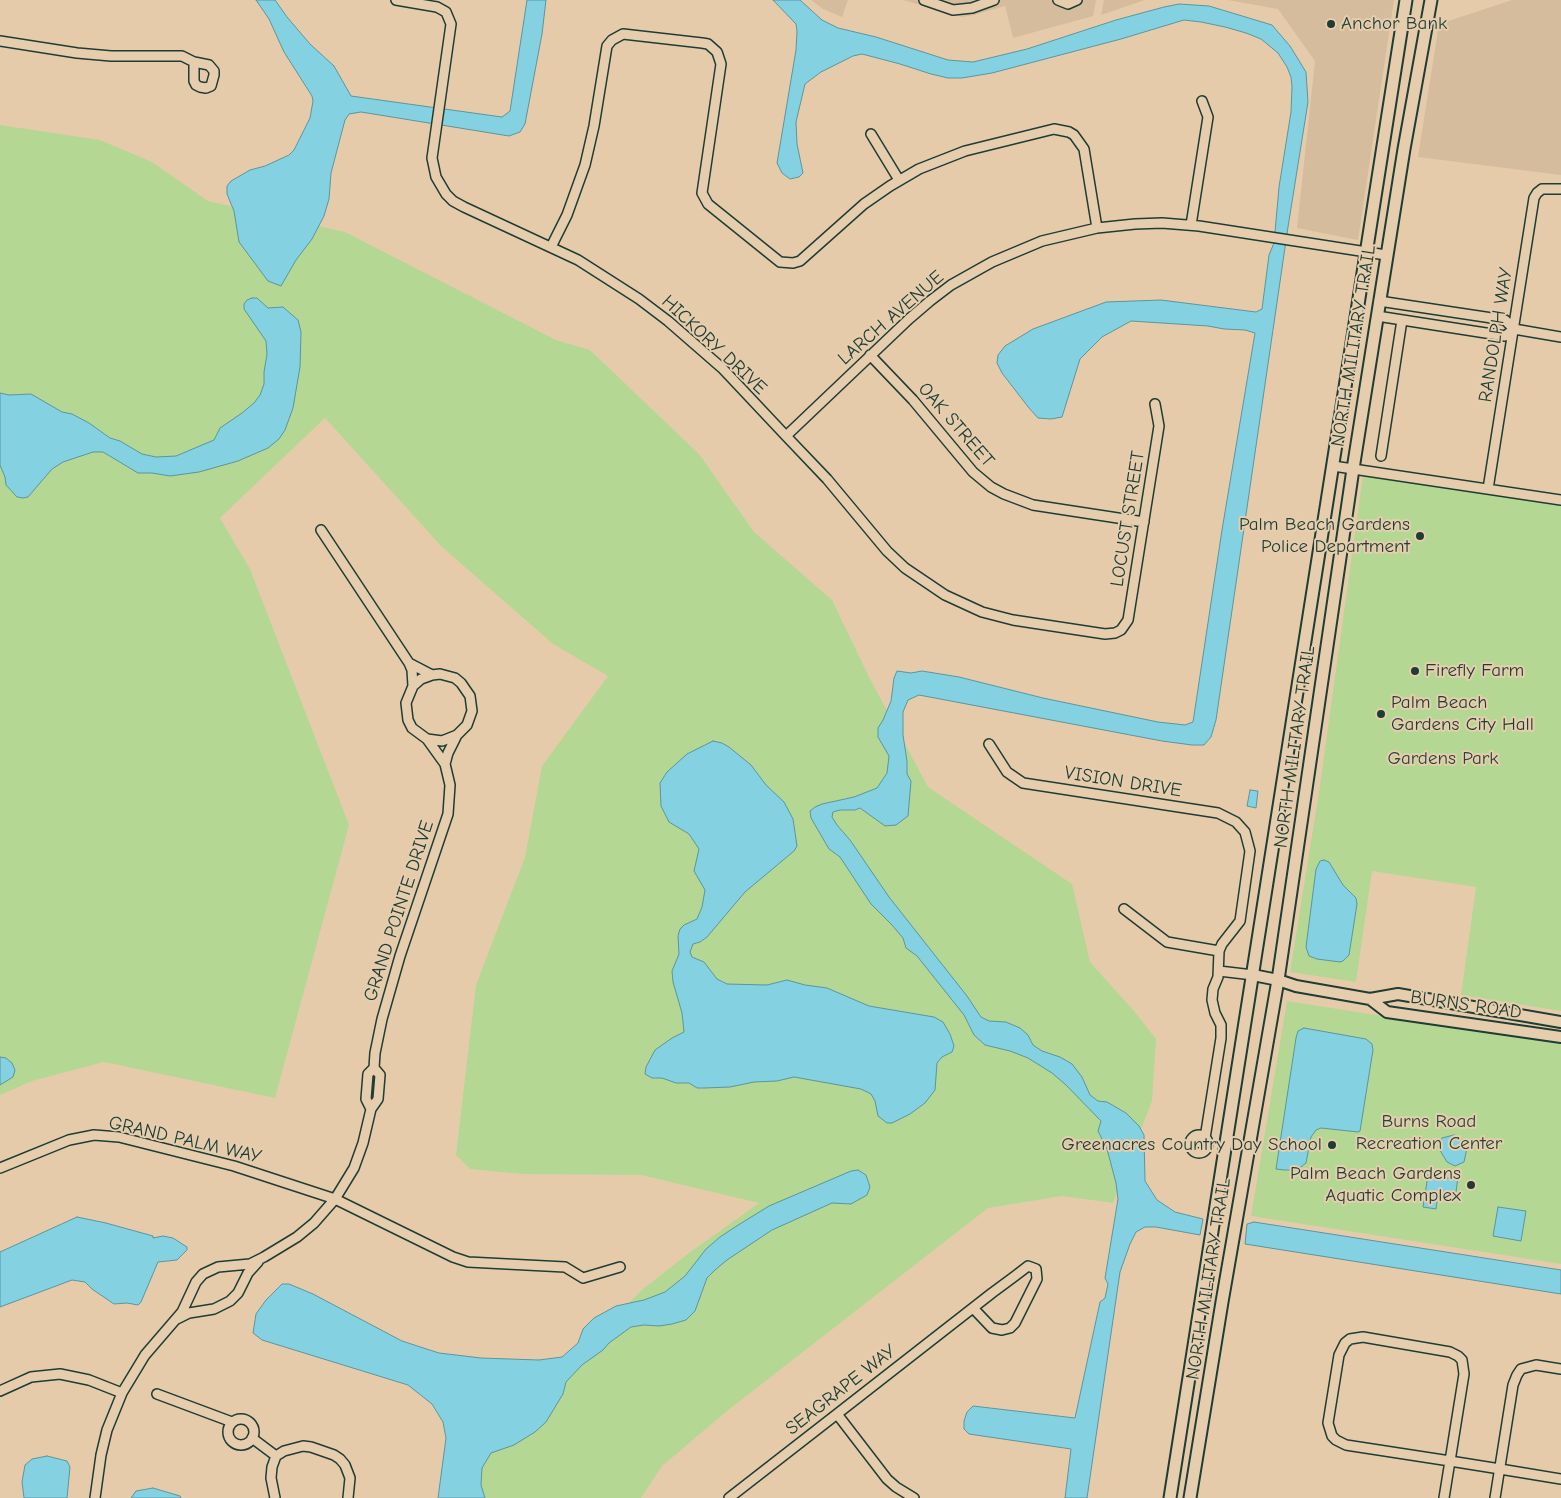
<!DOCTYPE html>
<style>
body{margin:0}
canvas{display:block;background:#e6cbaa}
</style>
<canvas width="1561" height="1498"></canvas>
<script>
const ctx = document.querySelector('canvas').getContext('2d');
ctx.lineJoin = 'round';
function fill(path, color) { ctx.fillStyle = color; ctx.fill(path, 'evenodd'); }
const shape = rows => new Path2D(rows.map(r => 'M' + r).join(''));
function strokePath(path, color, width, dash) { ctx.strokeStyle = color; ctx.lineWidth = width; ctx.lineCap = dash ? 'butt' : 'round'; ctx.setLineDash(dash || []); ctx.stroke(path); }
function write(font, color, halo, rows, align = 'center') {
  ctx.font = font + ' "Comic Neue",sans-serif'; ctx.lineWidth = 4; ctx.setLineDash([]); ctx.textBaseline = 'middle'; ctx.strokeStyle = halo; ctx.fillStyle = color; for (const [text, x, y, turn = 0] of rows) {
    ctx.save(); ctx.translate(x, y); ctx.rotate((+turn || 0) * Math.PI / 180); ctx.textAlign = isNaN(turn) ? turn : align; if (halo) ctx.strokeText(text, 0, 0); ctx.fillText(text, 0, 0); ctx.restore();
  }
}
fill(shape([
 [811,0,848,0,842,17,823,9],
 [903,0,1096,0,1093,16,1013,38,1005,6,974,15,962,17],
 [1104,0,1145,0,1101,15],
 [1228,0,1394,0,1358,240,1297,228,1315,61,1278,9],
 [1512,0,1561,0,1561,175,1418,157,1439,24]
]), '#d5bc9c');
fill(shape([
 [0,125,100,140,152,162,208,201,345,232,556,340,590,350,699,454,754,532,832,600,869,677,928,787,1072,884,1090,962,1134,1011,1156,1039,1152,1101,1113,1203,1062,1196,988,1208,727,1411,662,1466,641,1498,464,1498,489,1435,555,1374,643,1289,689,1253,759,1203,641,1175,523,1174,470,1169,456,1155,476,985,525,857,542,766,608,676,553,644,442,547,325,418,220,518,250,569,349,825,275,1098,104,1062,32,1081,0,1095],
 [1363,475,1561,506,1561,1011,1461,995,1476,887,1372,871,1356,982,1290,972,1319,792],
 [1287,1001,1561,1044,1561,1264,1251,1216]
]), '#b4d893');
const water = shape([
 [256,0,275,0,287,17,310,44,334,66,351,96,502,117,510,111,527,0,546,0,542,34,525,124,520,132,509,136,361,112,349,114,345,120,336,154,331,173,329,199,324,216,312,239,296,260,281,286,268,281,239,242,234,211,227,194,227,186,231,181,250,170,265,166,289,155,294,150,310,118,313,101,312,96,284,52,269,19,256,0],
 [773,0,800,0,822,20,838,28,876,37,948,60,973,62,1027,49,1116,20,1164,7,1179,4,1209,6,1272,25,1290,46,1306,72,1308,102,1288,227,1216,720,1211,737,1204,745,1192,745,1162,741,919,695,908,700,903,712,903,735,907,761,907,774,911,781,908,816,896,825,885,826,860,808,855,810,840,810,833,812,832,817,837,825,850,840,889,897,967,996,981,1017,989,1021,1006,1022,1020,1028,1028,1035,1033,1045,1042,1051,1060,1057,1072,1064,1082,1077,1090,1095,1098,1101,1107,1102,1126,1113,1139,1126,1144,1135,1145,1181,1157,1200,1175,1212,1203,1219,1200,1235,1156,1227,1145,1227,1136,1232,1130,1244,1120,1272,1087,1498,1065,1498,1071,1449,969,1434,964,1429,964,1421,967,1412,973,1406,1075,1418,1100,1302,1105,1298,1108,1284,1105,1278,1118,1199,1116,1183,1107,1149,1098,1131,1101,1121,1066,1085,1052,1073,1028,1058,1010,1051,985,1045,974,1035,964,1015,917,956,906,948,903,938,891,924,871,904,840,857,829,849,811,818,810,811,815,807,822,804,854,797,877,788,887,773,889,756,878,737,878,728,883,720,891,701,894,678,897,671,911,673,922,671,959,677,1043,698,1158,722,1185,725,1193,722,1222,530,1255,333,1245,330,1224,329,1208,326,1131,321,1102,337,1080,359,1062,417,1051,419,1038,418,1029,408,1002,373,997,363,998,355,1005,346,1033,329,1106,302,1161,300,1256,312,1262,309,1269,255,1274,243,1279,187,1291,112,1292,87,1291,77,1287,67,1278,53,1261,39,1246,33,1225,27,1201,22,1184,20,1121,39,992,73,962,78,948,78,931,74,900,64,862,54,853,56,821,72,805,84,796,122,797,144,803,173,799,177,790,179,782,173,777,163,796,50,797,31,796,24,773,0],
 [252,298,257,298,268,308,283,307,298,320,301,332,300,367,293,408,285,430,279,439,268,448,238,461,199,472,170,476,152,473,138,473,103,452,93,452,63,462,52,469,28,497,23,498,17,497,6,485,5,477,0,465,0,393,9,395,31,394,62,412,72,414,89,423,110,438,120,441,142,454,156,457,176,456,214,440,220,428,242,413,254,403,260,395,264,384,264,372,267,354,266,341,244,309,244,304,247,300,252,298],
 [713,741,722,743,729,747,751,765,766,785,784,802,793,819,797,846,794,851,745,892,707,937,700,942,693,944,690,952,692,957,704,962,717,979,727,984,767,985,787,980,805,985,827,988,869,1006,934,1017,943,1022,950,1034,954,1046,952,1052,942,1057,937,1063,935,1090,925,1103,910,1114,892,1123,887,1123,878,1116,875,1101,871,1094,861,1089,794,1077,777,1081,754,1082,730,1087,705,1088,697,1088,689,1083,676,1083,662,1078,652,1078,645,1074,646,1067,655,1050,672,1038,684,1032,682,1013,673,982,672,971,679,954,678,936,680,929,684,925,697,919,702,907,705,890,694,871,699,849,689,834,669,822,661,806,660,783,667,772,687,754,713,741],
 [1250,790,1258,791,1256,808,1247,806,1250,790],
 [1324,860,1329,862,1343,885,1356,898,1357,904,1349,955,1343,961,1340,962,1317,959,1309,956,1306,947,1316,869,1320,861,1324,860],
 [1304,1028,1366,1039,1372,1044,1373,1050,1360,1131,1358,1132,1321,1128,1316,1130,1311,1137,1306,1163,1297,1170,1284,1170,1276,1169,1296,1038,1298,1031,1304,1028],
 [0,1057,6,1058,12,1063,15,1070,13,1077,0,1085,0,1057],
 [1454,1135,1461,1139,1462,1143,1467,1148,1464,1162,1455,1166,1447,1162,1438,1147,1439,1142,1442,1138,1454,1135],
 [858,1170,866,1175,870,1187,867,1195,851,1204,832,1203,772,1230,727,1260,715,1270,707,1278,695,1311,686,1320,672,1324,659,1326,644,1325,631,1327,609,1343,603,1350,582,1365,566,1382,563,1394,546,1422,535,1432,514,1445,491,1453,482,1468,481,1485,485,1498,438,1498,446,1438,443,1422,432,1404,408,1385,262,1340,253,1333,256,1314,266,1300,282,1284,289,1284,313,1294,402,1341,439,1353,481,1358,539,1360,562,1357,578,1343,583,1329,594,1318,616,1306,644,1300,665,1292,685,1276,706,1249,720,1237,735,1227,769,1206,851,1171,858,1170],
 [1428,1175,1454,1179,1455,1177,1458,1177,1455,1199,1451,1199,1451,1196,1438,1194,1436,1209,1423,1207,1428,1175],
 [1498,1207,1526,1211,1521,1241,1493,1236,1498,1207],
 [77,1217,106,1223,153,1236,153,1238,163,1236,173,1238,187,1247,187,1250,177,1260,158,1262,141,1302,138,1305,127,1303,114,1304,92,1289,85,1282,72,1280,0,1307,0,1252,77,1217],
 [1254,1222,1561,1270,1561,1294,1245,1244,1247,1224,1254,1222],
 [47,1456,67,1461,70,1467,67,1498,24,1498,22,1482,25,1465,32,1459,47,1456],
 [153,1488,180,1496,181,1498,131,1498,136,1491,153,1488]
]);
fill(water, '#83d1e1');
strokePath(water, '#5b969c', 1);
const minor = shape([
 [396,0,437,7,446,12,451,24,432,158,436,177,446,194,453,201,464,207,578,260,639,299,668,321,722,368,786,436,827,479,887,551,905,568,945,595,982,612,1013,620,1105,634,1115,633,1121,630,1128,620,1159,426,1155,404],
 [924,0,953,10,972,8,994,0],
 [1058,0,1068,4,1077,0],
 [0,41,77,53,111,56,182,56,194,62,209,65,214,71,214,75,211,86,206,88,200,87,196,85,194,81,194,62],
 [871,134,899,180],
 [1191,225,1208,117,1202,101],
 [551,247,567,215,585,165,594,126,607,46,612,40,623,34,702,43,708,44,717,52,721,64,702,193,708,204,780,262,793,263,800,261,864,204,890,186,919,169,965,151,1054,129,1069,132,1074,135,1084,149,1097,228],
 [1379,301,1505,320,1514,329,1561,337],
 [1377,316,1505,336,1514,329],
 [870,355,913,400,973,472,991,487,1004,494,1033,505,1144,522],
 [786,436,909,319,930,301,951,285,992,262,1042,241,1097,228,1135,224,1162,223,1199,226,1386,255],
 [1381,456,1402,320],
 [1333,466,1561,500],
 [1488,489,1534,198,1537,193,1542,189,1561,189],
 [321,530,409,663],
 [413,686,421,679,432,675,440,674,455,678,461,683,470,696,472,711,467,725,457,735,442,741,427,739,412,728,408,720,406,703,413,686,412,670,409,663,432,675],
 [427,739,445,764,448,753,456,737],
 [989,744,1007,772,1023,783,1218,813,1236,822,1245,832,1250,851,1240,921,1222,944,1219,951,1218,977,1213,989,1212,1000,1215,1013,1221,1025,1221,1038,1205,1138],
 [1124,909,1167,942,1219,951],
 [1219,971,1253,975],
 [371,1109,366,1099,368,1074,374,1068,375,1053,382,1019,400,956,448,814,450,785,445,764],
 '1190 1144a9 9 0 1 1 18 0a9 9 0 1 1-18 0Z',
 [0,1168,69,1140,94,1135,119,1137,234,1166,335,1199,453,1257,468,1262,565,1267,583,1278,620,1267],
 [177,1319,189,1313,214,1309,230,1301,238,1293,248,1273,258,1262],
 [0,1391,31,1377,60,1374,89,1380,122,1393],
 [157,1394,232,1422],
 [837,1414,887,1479,896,1487,914,1498],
 '228 1432a13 13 0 1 1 26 0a13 13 0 1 1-26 0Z',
 [252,1438,276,1456],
 [95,1498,101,1455,107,1430,122,1393,145,1355,182,1312,196,1282,203,1274,218,1267,250,1264,264,1257,297,1237,314,1223,335,1199,354,1168,363,1143,371,1109,378,1099,380,1075,374,1068],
 [275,1498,271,1478,272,1467,276,1456,284,1451,303,1446,311,1447,334,1455,340,1459,345,1465,350,1478,348,1498],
 [729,1498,837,1414,992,1293,1015,1276,1028,1266,1036,1269,1037,1279,1015,1323,1010,1328,1002,1330,992,1328,973,1308],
 [1444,1498,1450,1461,1464,1374,1462,1360,1458,1356,1450,1352,1363,1337,1350,1339,1345,1343,1339,1355,1328,1423,1332,1436,1336,1440,1346,1445,1450,1461,1500,1469,1561,1479],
 [1495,1498,1513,1385,1517,1375,1521,1369,1536,1365,1561,1369]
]);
const tertiary = shape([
 [1253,975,1278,980,1296,986,1370,999,1398,994,1561,1022],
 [1370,999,1387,1012,1561,1037]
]);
const secondary = shape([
 [1170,1498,1406,0],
 [1190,1498,1222,1302,1278,980,1353,469,1404,149,1431,0]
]);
strokePath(minor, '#1f3d34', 12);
strokePath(tertiary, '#1f3d34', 14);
strokePath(secondary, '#1f3d34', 15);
strokePath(minor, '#e5cdad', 9);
strokePath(tertiary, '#e5cdad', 10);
strokePath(secondary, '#e5cdad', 11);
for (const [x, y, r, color] of [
 [1331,24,5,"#1f3d34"],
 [1420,536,5,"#1f3d34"],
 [1415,671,5,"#1f3d34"],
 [1381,714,5,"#1f3d34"],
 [1332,1145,5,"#1f3d34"],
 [1471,1185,5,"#1f3d34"]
]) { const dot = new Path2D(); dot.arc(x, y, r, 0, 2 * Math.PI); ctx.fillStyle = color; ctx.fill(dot); strokePath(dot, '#e5cdad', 2); }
write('19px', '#1f3d34', '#e5cdad', [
 ["Anchor Bank",1341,24],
 ["Palm Beach Gardens",1410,525,"right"],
 ["Police Department",1410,547,"right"],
 ["Firefly Farm",1425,671],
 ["Palm Beach",1391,703],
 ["Gardens City Hall",1391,725],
 ["Greenacres Country Day School",1322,1145,"right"],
 ["Palm Beach Gardens",1461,1174,"right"],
 ["Aquatic Complex",1461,1196,"right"]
], 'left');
write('19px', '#1f3d34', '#e5cdad', [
 ["LARCH AVENUE",891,318,-41],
 ["RANDOLPH WAY",1496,335,-81],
 ["HICKORY DRIVE",714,345,43],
 ["NORTH MILITARY TRAIL",1354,346,-81],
 ["OAK STREET",956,425,49],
 ["LOCUST STREET",1128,519,-81],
 ["NORTH MILITARY TRAIL",1295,747,-82],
 ["VISION DRIVE",1123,782,9],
 ["GRAND POINTE DRIVE",399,911,-72],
 ["BURNS ROAD",1466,1005,8],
 ["GRAND PALM WAY",185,1140,13],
 ["NORTH MILITARY TRAIL",1209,1279,-81],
 ["SEAGRAPE WAY",841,1390,-38]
]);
write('19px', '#264539', '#e5cdad', [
 ["Gardens Park",1443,759],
 ["Burns Road",1429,1122],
 ["Recreation Center",1429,1144]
]);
</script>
